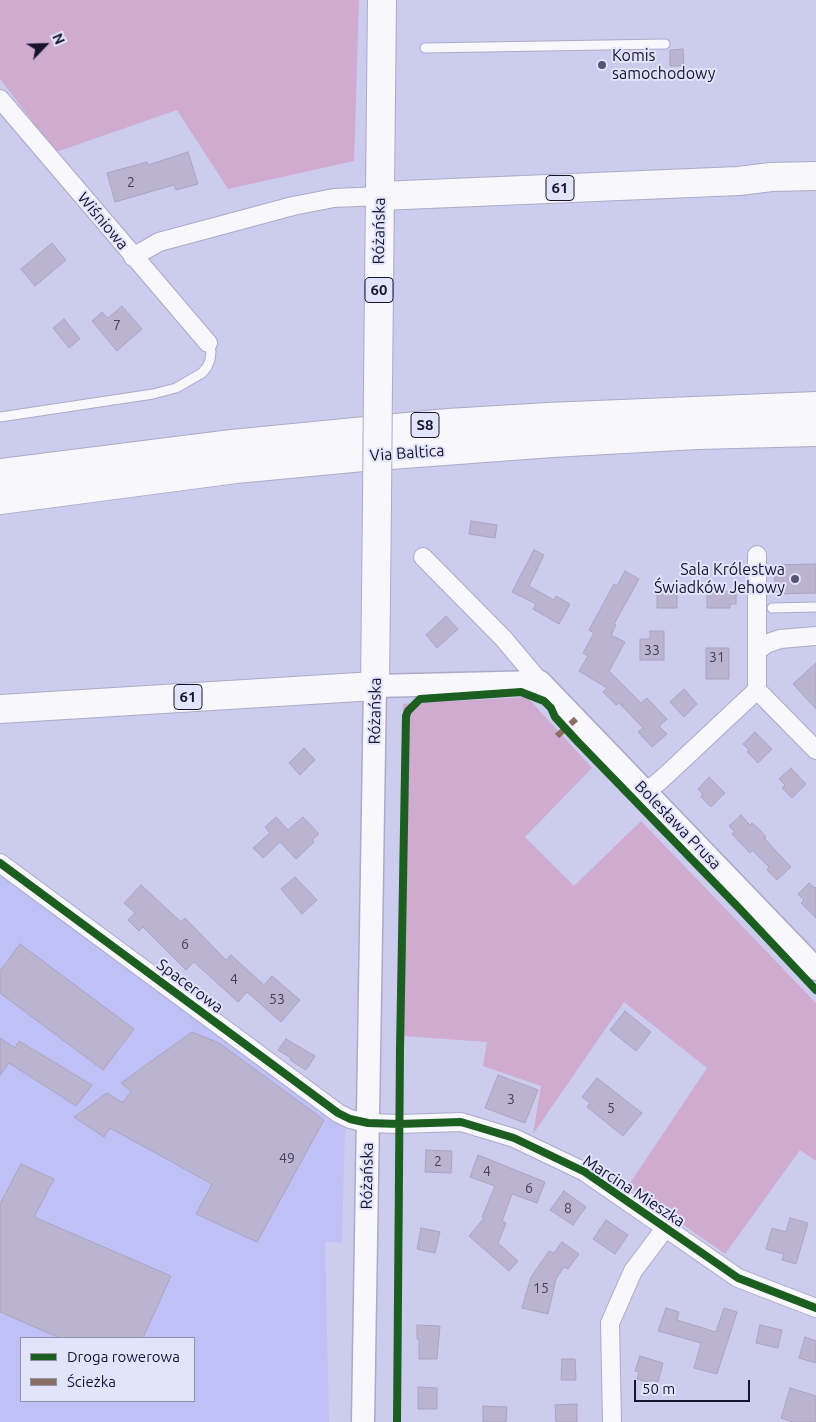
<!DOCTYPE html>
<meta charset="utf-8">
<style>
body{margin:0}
#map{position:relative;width:816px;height:1422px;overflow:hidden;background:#cce;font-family:Ubuntu,sans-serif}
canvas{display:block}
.legend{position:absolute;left:20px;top:1337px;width:175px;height:65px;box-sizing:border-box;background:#e2e4fc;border:1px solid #9091ab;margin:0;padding:6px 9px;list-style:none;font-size:15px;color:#161431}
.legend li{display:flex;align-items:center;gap:10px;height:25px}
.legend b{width:25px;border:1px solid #9091ab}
.north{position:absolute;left:20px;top:20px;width:50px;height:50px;-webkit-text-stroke:4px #e2e4fc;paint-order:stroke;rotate:66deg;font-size:14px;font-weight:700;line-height:20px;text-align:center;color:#161431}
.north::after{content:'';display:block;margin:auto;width:18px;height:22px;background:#161431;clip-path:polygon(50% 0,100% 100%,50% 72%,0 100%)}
.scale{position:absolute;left:634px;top:1380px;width:116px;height:22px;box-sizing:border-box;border:2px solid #161431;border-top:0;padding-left:6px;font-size:15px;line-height:18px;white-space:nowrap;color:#161431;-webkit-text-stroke:4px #e2e4fc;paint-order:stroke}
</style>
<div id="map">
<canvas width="816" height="1422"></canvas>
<ul class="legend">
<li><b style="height:6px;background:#1b5e20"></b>Droga rowerowa</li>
<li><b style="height:6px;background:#8d6e63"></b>Ścieżka</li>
</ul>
<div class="north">N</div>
<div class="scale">50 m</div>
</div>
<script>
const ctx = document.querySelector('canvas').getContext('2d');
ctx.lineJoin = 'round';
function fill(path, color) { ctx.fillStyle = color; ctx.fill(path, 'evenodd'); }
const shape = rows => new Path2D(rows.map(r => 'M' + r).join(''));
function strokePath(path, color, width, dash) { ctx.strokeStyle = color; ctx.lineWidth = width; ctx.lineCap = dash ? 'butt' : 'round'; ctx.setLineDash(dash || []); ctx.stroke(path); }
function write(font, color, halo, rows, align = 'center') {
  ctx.font = font + ' Ubuntu,sans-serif'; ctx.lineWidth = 4; ctx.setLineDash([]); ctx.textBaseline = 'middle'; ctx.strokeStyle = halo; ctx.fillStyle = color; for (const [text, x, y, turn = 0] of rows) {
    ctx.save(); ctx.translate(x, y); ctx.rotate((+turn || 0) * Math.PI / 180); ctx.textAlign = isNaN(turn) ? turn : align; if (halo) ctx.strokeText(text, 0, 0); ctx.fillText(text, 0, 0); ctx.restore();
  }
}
fill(shape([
 [0,875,201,1023,345,1126,342,1243,325,1241,329,1422,0,1422],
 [21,1338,194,1338,194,1401,21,1401]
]), '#bfc0f5');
fill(shape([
 [0,0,359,0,354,161,228,189,177,110,56,152,0,79],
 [527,697,592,768,525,837,574,886,641,821,816,1003,816,1161,800,1150,725,1254,628,1186,707,1068,624,1002,533,1134,541,1086,483,1066,487,1042,403,1036,403,704]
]), '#ceabcf');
const building = shape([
 [683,49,684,66,670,66,670,50,683,49],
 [188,152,198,184,176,190,174,185,115,202,107,173,147,162,148,165,188,152],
 [52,243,66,260,35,286,21,269,52,243],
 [122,306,142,329,117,351,92,321,102,312,108,318,122,306],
 [64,319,80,339,69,348,53,328,64,319],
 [471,521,497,525,495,538,469,534,471,521],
 [534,550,544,555,529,586,554,600,556,596,570,604,559,624,533,609,536,604,512,592,534,550],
 [816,564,816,593,775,594,774,565,816,564],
 [625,571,639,579,614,624,616,625,611,635,625,642,609,671,641,703,647,698,667,719,659,726,667,734,652,747,638,732,643,728,619,703,616,705,603,692,607,688,579,671,588,656,583,653,594,633,589,630,614,584,617,586,625,571],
 [657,585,677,585,677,608,657,608,657,585],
 [736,591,736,604,730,604,730,608,707,608,707,592,736,591],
 [446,616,458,629,437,648,426,635,446,616],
 [650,631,664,631,664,660,640,660,640,639,650,639,650,631],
 [706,648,729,648,729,679,706,679,706,648],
 [816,663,816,709,793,684,816,663],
 [684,689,697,704,684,717,670,702,684,689],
 [755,732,772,749,758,763,747,752,749,750,743,744,755,732],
 [304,748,315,760,300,775,289,763,304,748],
 [791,768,806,784,792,798,782,788,785,785,779,779,791,768],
 [709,777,725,793,711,807,701,797,703,794,698,789,709,777],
 [741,815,750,825,752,823,759,829,766,837,764,838,791,867,777,880,767,870,769,867,752,850,750,853,732,834,735,832,729,826,741,815],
 [276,817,288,830,303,817,319,834,312,840,314,842,296,859,280,842,263,858,253,848,270,833,265,827,276,817],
 [295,877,317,900,302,914,281,889,295,877],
 [809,883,815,888,816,887,816,918,801,903,804,900,798,894,809,883],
 [141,885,181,922,185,918,226,960,231,955,264,985,272,976,300,1000,281,1022,247,992,238,1002,194,962,186,970,143,927,139,931,128,920,135,913,124,903,141,885],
 [20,944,134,1029,103,1070,0,993,0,971,20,944],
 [625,1011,651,1032,636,1051,610,1030,625,1011],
 [192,1032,219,1043,324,1120,257,1242,196,1214,212,1184,110,1128,104,1137,74,1117,107,1093,123,1103,131,1091,121,1083,192,1032],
 [0,1038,15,1048,19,1041,92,1085,76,1106,9,1063,0,1075,0,1038],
 [286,1039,315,1056,306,1070,290,1060,291,1058,278,1050,286,1039],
 [498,1075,538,1090,525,1123,485,1108,498,1075],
 [597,1078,642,1113,623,1136,587,1107,590,1103,582,1097,597,1078],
 [426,1150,452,1151,451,1173,425,1172,426,1150],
 [478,1155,545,1182,537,1203,512,1194,502,1221,506,1223,498,1243,518,1261,509,1271,469,1236,484,1218,482,1217,495,1186,470,1177,478,1155],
 [21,1164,54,1179,34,1217,171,1276,143,1338,60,1338,0,1312,0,1204,21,1164],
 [564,1191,586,1207,573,1225,550,1210,564,1191],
 [790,1218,808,1223,796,1264,782,1260,784,1254,766,1249,772,1228,786,1232,790,1218],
 [606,1220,628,1235,615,1254,593,1239,606,1220],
 [421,1228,440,1232,435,1253,417,1249,421,1228],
 [562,1242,579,1254,568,1269,564,1267,556,1279,548,1314,522,1308,531,1277,549,1251,554,1253,562,1242],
 [666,1308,679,1312,677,1320,716,1332,724,1308,737,1312,717,1374,694,1368,701,1343,658,1331,666,1308],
 [417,1325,440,1326,437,1359,419,1359,419,1339,417,1339,417,1325],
 [760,1325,782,1330,778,1348,756,1343,760,1325],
 [805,1337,816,1341,816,1363,799,1358,805,1337],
 [640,1356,663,1363,658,1382,651,1380,650,1383,637,1379,639,1372,635,1371,640,1356],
 [562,1359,575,1359,576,1380,561,1380,562,1359],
 [418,1387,437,1388,437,1409,418,1409,418,1387],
 [790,1388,816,1396,816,1422,793,1422,781,1418,790,1388],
 [577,1404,577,1422,556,1422,555,1405,577,1404],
 [483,1406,507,1407,506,1422,483,1422,483,1406]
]);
fill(building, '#bab4d1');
strokePath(building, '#aaa4c0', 1);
const service = shape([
 [425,48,665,44],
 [0,417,153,394,176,388,202,373,207,367,210,360,211,351,208,343],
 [772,608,816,607]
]);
const minor = shape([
 [0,99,208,343],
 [133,257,159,242,293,206,334,198,380,196],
 [423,557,503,638,540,682],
 [757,651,766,644,780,639,816,636],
 [757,690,816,750],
 [646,792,662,779,757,690,757,555],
 [0,863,338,1113,350,1119,368,1123,399,1124,461,1122,514,1138,585,1172,738,1278,816,1308],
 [612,1422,610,1323,633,1271,666,1227]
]);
const tertiary = shape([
 [363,1422,375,686,540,682,816,969]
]);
const primary = shape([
 [378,383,382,0],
 [375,686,377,501]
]);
const motorway = shape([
 [380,196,739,181,771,177,816,176],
 [0,473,232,444,448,423,548,417,816,406],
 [0,500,236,469,363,457,552,443,697,435,816,432],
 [0,709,375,686]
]);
strokePath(service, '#abaac8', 11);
strokePath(minor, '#abaac8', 20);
strokePath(tertiary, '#abaac8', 25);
strokePath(primary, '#abaac8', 30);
strokePath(motorway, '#abaac8', 30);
strokePath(service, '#f7f7fc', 9);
strokePath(minor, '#f7f7fc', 18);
strokePath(tertiary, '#f7f7fc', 22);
strokePath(primary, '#f7f7fc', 28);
strokePath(motorway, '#f7f7fc', 28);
const primaryBridge = shape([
 [377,501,378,383]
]);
strokePath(primaryBridge, '#abaac8', 30, []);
strokePath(primaryBridge, '#f7f7fc', 28);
strokePath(shape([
 [557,736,576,719]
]), '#8d6e63', 6, [12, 6]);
strokePath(shape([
 [0,863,338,1113,350,1119,368,1123,399,1124,461,1122,514,1138,585,1172,738,1278,816,1308],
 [397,1422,400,1049,406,716,408,711,420,699,521,692,544,701,551,708,555,717,578,742,737,906,816,990]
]), '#1b5e20', 8);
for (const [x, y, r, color] of [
 [602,65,5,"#565473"],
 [795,579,5,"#565473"]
]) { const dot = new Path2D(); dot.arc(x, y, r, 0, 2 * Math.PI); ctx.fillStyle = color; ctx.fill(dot); strokePath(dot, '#e2e4fc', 2); }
write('14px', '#423e5c', null, [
 ["2",131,182],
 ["7",117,325],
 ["33",652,650],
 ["31",717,657],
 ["6",185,944],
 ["4",234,979],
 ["53",277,999],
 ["3",511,1099],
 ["5",611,1108],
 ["49",287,1158],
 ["2",438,1161],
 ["4",487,1171],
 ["6",529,1188],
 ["8",568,1208],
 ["15",541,1288]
]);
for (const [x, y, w] of [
 [560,188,28],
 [379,290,28],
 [425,425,28],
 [188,697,28]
]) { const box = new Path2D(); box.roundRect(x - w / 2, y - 12.5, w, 25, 4); ctx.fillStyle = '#e2e4fc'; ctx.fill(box); strokePath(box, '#161431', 1); }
write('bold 15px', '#161431', null, [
 ["61",560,188],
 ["60",379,290],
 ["S8",425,425],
 ["61",188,697]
]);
write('16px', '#161431', '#e2e4fc', [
 ["Komis",612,56],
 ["samochodowy",612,74],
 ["Sala Królestwa",785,570,"right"],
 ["Świadków Jehowy",785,588,"right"]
], 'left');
write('16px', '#161431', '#e2e4fc', [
 ["Wiśniowa",103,221,50],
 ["Różańska",379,231,-89],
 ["Via Baltica",407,453,-4],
 ["Różańska",375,711,-89],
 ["Bolesława Prusa",678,825,46],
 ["Spacerowa",190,986,37],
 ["Różańska",367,1176,-89],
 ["Marcina Mieszka",634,1191,33]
]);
</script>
